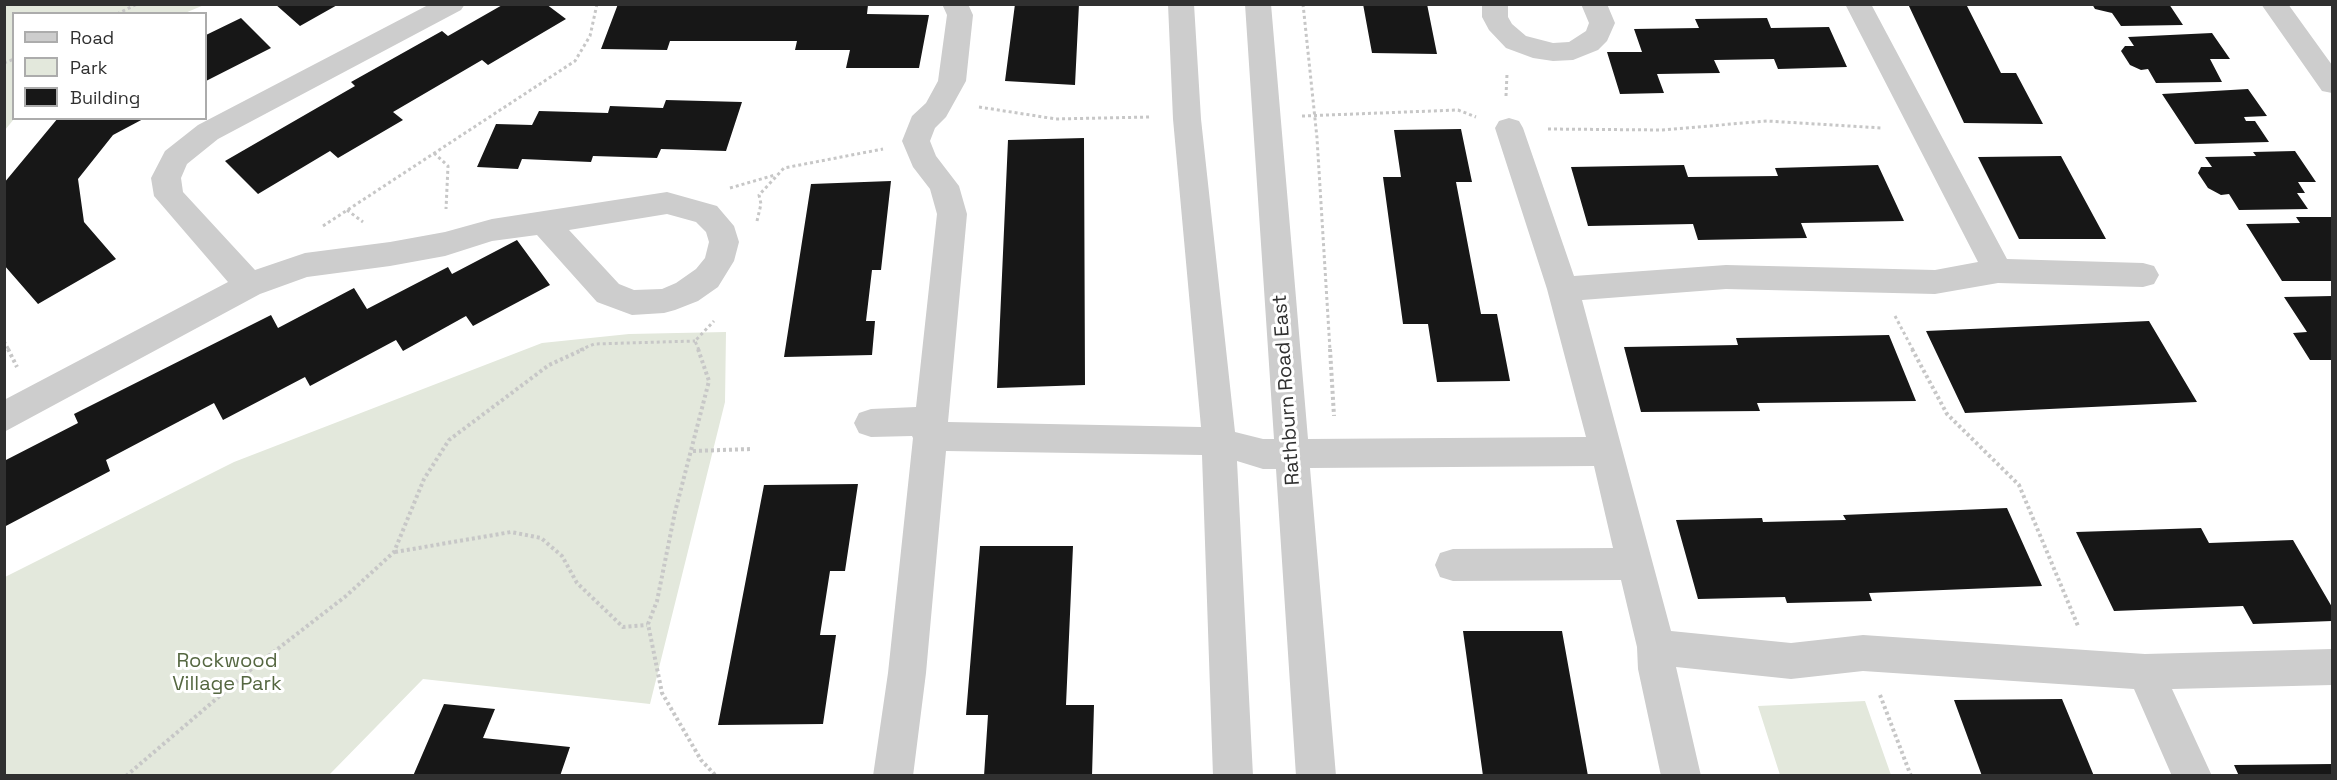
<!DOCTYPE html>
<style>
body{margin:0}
#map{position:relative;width:2337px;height:780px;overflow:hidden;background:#fff;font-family:"Space Grotesk",sans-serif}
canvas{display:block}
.frame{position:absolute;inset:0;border:6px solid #303030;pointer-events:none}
.legend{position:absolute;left:12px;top:12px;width:195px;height:108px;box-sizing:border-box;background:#fff;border:2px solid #acacac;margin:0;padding:8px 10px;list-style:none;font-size:18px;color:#303030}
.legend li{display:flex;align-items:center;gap:12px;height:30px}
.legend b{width:30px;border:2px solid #acacac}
</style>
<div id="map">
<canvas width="2337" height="780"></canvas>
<div class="frame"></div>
<ul class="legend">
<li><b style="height:8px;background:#cdcdcd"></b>Road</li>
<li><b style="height:16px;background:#e3e8dc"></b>Park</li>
<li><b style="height:16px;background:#171717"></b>Building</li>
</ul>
</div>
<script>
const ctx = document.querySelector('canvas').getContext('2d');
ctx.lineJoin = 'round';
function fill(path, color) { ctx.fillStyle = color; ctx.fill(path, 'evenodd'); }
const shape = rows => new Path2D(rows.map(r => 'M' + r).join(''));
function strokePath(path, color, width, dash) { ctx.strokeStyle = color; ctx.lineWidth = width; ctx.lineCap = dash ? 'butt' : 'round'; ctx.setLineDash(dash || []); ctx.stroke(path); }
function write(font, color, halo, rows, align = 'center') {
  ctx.font = font + ' "Space Grotesk",sans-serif'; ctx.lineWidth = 6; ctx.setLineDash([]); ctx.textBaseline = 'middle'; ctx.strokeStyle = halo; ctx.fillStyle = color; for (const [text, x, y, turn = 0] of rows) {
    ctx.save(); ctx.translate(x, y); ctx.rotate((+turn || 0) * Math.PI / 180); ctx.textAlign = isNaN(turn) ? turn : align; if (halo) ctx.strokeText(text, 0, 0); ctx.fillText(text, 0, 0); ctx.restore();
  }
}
fill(shape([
 [5,4,204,4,204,5,185,13,14,14,14,119,5,130],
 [726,332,725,402,650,704,423,679,329,775,5,775,5,577,234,462,542,343,629,334],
 [1865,701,1891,775,1780,775,1758,706]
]), '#e3e8dc');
fill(shape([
 [275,4,339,4,300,26],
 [504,4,546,4,566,19,488,65,482,60,393,112,403,120,338,158,330,151,258,194,225,161,355,86,351,82,442,31,448,36],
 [618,4,868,5,867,14,929,15,919,68,846,68,850,50,795,50,797,41,670,41,667,50,601,49],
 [1015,4,1079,4,1075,85,1005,81],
 [1363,4,1427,4,1437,54,1372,53],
 [1908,4,1966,4,2001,73,2016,73,2043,124,1964,123],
 [2092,4,2169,4,2183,25,2121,26,2112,13,2095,9],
 [241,18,271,48,206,81,206,35],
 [1767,18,1771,28,1829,27,1847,67,1778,69,1774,59,1714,60,1720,73,1657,74,1664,93,1620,94,1607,52,1642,52,1634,29,1699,28,1695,19],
 [2212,33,2230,59,2210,59,2222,82,2156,83,2148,69,2141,70,2130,65,2121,51,2125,46,2134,46,2128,37],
 [2248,89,2267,116,2244,117,2246,121,2255,121,2269,142,2195,144,2162,94],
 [666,100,742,102,726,151,661,149,657,158,593,156,591,162,522,159,518,169,477,167,496,124,532,125,539,111,608,113,610,106,663,108],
 [58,118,145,118,113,135,78,179,84,222,116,259,38,304,4,265,4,183],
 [1461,129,1472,182,1456,182,1481,314,1497,314,1510,381,1437,382,1428,324,1403,324,1383,177,1401,177,1394,130],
 [1084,138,1085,385,997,388,1008,140],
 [2295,151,2316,182,2298,182,2305,193,2297,193,2308,209,2239,210,2229,194,2221,195,2208,188,2198,173,2201,167,2212,167,2205,157,2256,156,2253,152],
 [2061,156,2106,239,2019,239,1978,157],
 [1684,165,1688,177,1778,176,1775,168,1878,165,1904,221,1801,223,1807,238,1698,240,1693,224,1588,226,1571,167],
 [891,181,881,270,872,270,866,321,875,321,872,355,784,357,811,184],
 [2296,217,2332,217,2332,281,2282,281,2246,224,2300,223],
 [517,240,550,285,473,326,466,316,403,351,396,340,310,386,305,377,223,420,214,403,106,460,110,471,4,527,4,461,78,423,74,414,271,315,278,328,354,288,367,309,448,267,452,274],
 [2332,296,2332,360,2310,360,2293,333,2307,332,2284,297],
 [2149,321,2197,402,1965,413,1926,331],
 [1889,335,1916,401,1757,403,1760,411,1641,412,1624,347,1738,345,1736,338],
 [858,484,845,571,830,571,820,635,836,635,823,724,718,725,764,485],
 [2007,508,2042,586,1869,593,1872,601,1787,603,1785,597,1698,599,1676,520,1762,518,1763,522,1846,520,1843,515],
 [2201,528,2209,543,2293,540,2332,607,2332,621,2253,624,2243,606,2114,611,2076,532],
 [980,546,1073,546,1066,705,1094,705,1092,776,984,776,988,715,966,715],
 [1463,631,1562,631,1588,776,1483,776],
 [2062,699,2094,776,1982,776,1954,700],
 [444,704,495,709,483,738,570,747,560,776,413,776],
 [2332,764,2332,776,2239,776,2234,765]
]), '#171717');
strokePath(shape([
 [1303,4,1317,138,1330,350],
 [117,14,137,4],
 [4,63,14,59],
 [1506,96,1507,74],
 [979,107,1056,119,1150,117],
 [1302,116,1458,110,1476,117],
 [1548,129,1662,130,1767,121,1882,128],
 [434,153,448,166,446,209],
 [730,188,775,175],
 [347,210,363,222],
 [757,221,761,204,759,195,784,168,883,149],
 [323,226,575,61,590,36,597,4],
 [1895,316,1913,350],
 [4,341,9,350],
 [580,350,594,344,695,341],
 [699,350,695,341,714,321]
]), '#c7c7c7', 3, [3, 3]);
strokePath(shape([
 [8,349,17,367],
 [698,349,709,381,675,512,657,601,648,624,662,693,701,760,716,776],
 [1330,349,1334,416],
 [1912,349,1947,414,2019,485,2078,626],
 [693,451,751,449],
 [395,552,511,532,541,538,562,556,577,583,623,627,647,625],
 [1880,695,1911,776],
 [126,776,249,671,346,596,394,552,424,479,449,440,549,365,584,349]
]), '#c7c7c7', 4, [3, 3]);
fill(shape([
 [430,4,465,4,461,10,218,139,187,164,181,178,183,192,255,270,305,253,390,242,445,232,492,219,667,192,717,206,734,226,739,242,734,261,718,287,698,301,675,310,664,313,632,315,597,302,537,235,492,241,445,256,390,266,307,277,260,294,4,432,4,400,228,282,154,196,151,178,165,151,198,125,430,4],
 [667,214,696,222,706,232,709,242,705,258,696,269,676,283,662,289,634,290,619,284,569,230,667,214],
 [942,4,968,4,973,15,966,81,946,117,935,128,930,141,936,156,959,186,967,214,948,422,1201,427,1173,119,1168,4,1194,4,1201,119,1235,432,1263,439,1274,439,1245,4,1271,4,1308,439,1586,437,1547,289,1495,128,1499,121,1509,118,1519,121,1523,128,1574,276,1726,265,1935,270,1978,262,1845,4,1871,4,2007,259,2143,263,2154,266,2159,275,2154,284,2143,287,1998,283,1935,294,1726,289,1582,300,1671,631,1791,643,1863,635,2145,654,2332,649,2332,685,2172,689,2212,776,2172,776,2134,689,1863,671,1791,679,1676,667,1701,776,1661,776,1638,669,1637,647,1621,580,1453,581,1440,577,1435,565,1440,553,1453,549,1613,548,1594,466,1310,468,1336,776,1296,776,1276,469,1263,469,1237,461,1253,776,1213,776,1202,455,946,451,926,673,913,776,873,776,888,673,913,438,912,436,871,437,859,433,854,423,859,413,871,409,916,407,937,214,930,189,913,167,902,141,912,116,926,103,938,81,947,15,942,4],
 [1482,4,1508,4,1508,17,1512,24,1526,36,1553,43,1569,42,1586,31,1589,23,1581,4,1607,4,1615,23,1607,41,1598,50,1573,60,1553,61,1533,58,1506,48,1489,30,1482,17,1482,4],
 [2261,4,2288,4,2332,65,2332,93,2322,91,2261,4]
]), '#cdcdcd');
write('20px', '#303030', '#fff', [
 ["Rathburn Road East",1287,390,-94]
]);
write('20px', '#556741', '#fff', [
 ["Rockwood",227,662],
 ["Village Park",227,685]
]);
</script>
